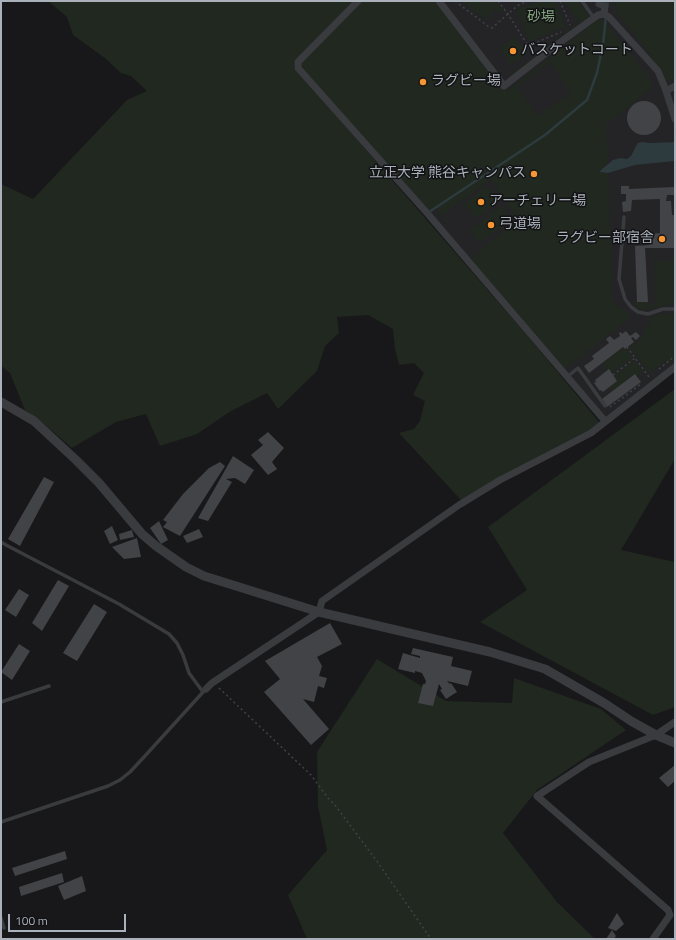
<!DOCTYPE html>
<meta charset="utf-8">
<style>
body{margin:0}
#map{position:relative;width:676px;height:940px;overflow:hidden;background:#18181a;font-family:"Titillium Web",sans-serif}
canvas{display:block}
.frame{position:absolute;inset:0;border:2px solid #aab1ba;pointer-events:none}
.scale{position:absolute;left:8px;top:914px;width:118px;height:18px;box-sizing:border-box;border:2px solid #aab1ba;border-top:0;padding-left:5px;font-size:12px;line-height:14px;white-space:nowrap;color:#aab1ba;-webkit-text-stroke:3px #131315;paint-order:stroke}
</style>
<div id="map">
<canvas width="676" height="940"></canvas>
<div class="frame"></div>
<div class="scale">100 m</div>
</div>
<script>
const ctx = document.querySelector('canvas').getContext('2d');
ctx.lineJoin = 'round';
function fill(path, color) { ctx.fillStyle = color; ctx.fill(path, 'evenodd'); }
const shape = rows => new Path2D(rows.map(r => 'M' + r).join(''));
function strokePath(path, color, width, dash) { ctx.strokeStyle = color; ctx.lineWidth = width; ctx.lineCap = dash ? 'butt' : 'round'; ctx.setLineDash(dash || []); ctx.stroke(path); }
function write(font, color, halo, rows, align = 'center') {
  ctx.font = font + ' "Titillium Web","Noto Sans JP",sans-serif'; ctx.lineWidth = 3; ctx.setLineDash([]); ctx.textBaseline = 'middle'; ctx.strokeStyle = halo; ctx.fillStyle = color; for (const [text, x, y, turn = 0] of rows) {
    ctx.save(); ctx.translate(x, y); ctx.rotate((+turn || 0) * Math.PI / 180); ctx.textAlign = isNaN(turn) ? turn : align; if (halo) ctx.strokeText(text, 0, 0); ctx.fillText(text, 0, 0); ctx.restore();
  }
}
fill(shape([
 [360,1,675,1,675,368,602,422,299,63]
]), '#242427');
fill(shape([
 [48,1,353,1,295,62,294,67,525,333,600,423,589,432,461,500,399,433,414,429,420,421,425,401,413,395,424,373,414,363,399,365,395,349,393,329,368,315,337,317,339,333,325,346,317,371,278,409,267,393,231,411,197,434,160,446,146,414,116,422,72,448,44,424,25,410,10,373,1,366,1,184,33,199,127,100,147,91,131,76,121,73,106,59,73,35,67,17],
 [360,1,369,1,370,2,372,1,434,1,506,92,600,18,603,20,647,75,653,88,652,88,606,124,608,164,601,170,603,173,608,173,612,279,611,300,631,317,564,370,471,259,517,219,491,179,440,217,436,206,428,212,299,67,299,63],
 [550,62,571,92,538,116,517,87],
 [461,1,496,1,504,12,501,14,495,9,486,20],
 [538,1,556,1,565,27,529,41,517,10],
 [563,1,578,1,588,14,588,18,513,76,511,74,580,22],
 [617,1,675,1,675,76,667,82,644,46,616,12],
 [514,37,527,53,511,65,499,48],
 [487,186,499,201,476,219,464,204],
 [501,206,512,219,480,243,470,230],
 [654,248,657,262,668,262,668,260,675,259,675,304,661,306,643,310,638,308,633,302,648,302,648,304,656,304],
 [664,313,675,317,675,360,670,363,667,360,649,373,630,347,646,335,642,330,651,323,648,319],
 [623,347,625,349,626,348,633,358,612,373,607,371,601,364],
 [635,360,644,371,637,376,635,374,613,391,609,387,617,381,614,376],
 [675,389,675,459,621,550,675,562,675,707,653,715,480,622,527,590,488,527],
 [377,659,446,701,512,703,514,678,601,709,626,730,537,790,503,833,557,902,595,939,307,939,288,895,327,850,318,806,317,752]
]), '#20281f');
fill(shape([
 [642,142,649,143,675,142,675,161,635,165,608,173,600,172,601,170,613,160,620,158,627,159,631,156,636,146,638,143]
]), '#2d3a3e');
strokePath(shape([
 [607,7,608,1],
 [429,212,545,135,587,100,597,73,603,44,606,16]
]), '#2d3a3e', 2.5);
fill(shape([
 '627 118a17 17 0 1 1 34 0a17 17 0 1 1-34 0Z',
 [621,186,629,186,629,189,674,187,675,195,667,195,666,201,671,201,672,215,675,215,675,248,645,248,648,302,637,302,635,246,649,245,648,234,660,233,660,199,632,200,631,211,623,212,622,202,626,201,626,194,621,194],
 [626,331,630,336,636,332,640,336,636,340,633,337,631,338,634,342,625,349,623,347,589,373,584,366,594,359,592,356,609,343,606,339,610,336,614,340,620,336,619,333,621,332,622,334],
 [609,369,617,381,603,392,601,390,600,391,594,383,596,382,595,380],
 [635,374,641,382,607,407,602,399],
 [268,432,284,448,272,462,277,469,268,475,251,455,263,445,258,440],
 [233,456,254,470,245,484,235,478,226,479,232,482,208,521,198,518],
 [220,462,225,466,180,536,163,527,167,522,163,520,183,494,209,468],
 [44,477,54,482,20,546,8,539],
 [159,521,168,540,161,544,150,528],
 [112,526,118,540,110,544,104,531],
 [199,529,203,537,187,543,183,536],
 [132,530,134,537,120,540,119,534],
 [137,538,141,557,124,559,112,547],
 [58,580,69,586,42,631,32,623],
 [19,589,29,595,16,617,5,610],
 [94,604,107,612,77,661,63,653],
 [330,623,342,644,317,657,322,666,319,676,327,678,324,688,318,686,314,702,303,699,329,729,311,745,264,692,280,679,265,661],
 [19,644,30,651,12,680,1,672],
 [413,648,453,657,451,666,472,671,468,686,447,681,450,684,451,683,457,692,446,699,440,690,442,689,439,684,433,706,418,703,423,684,425,684,426,681,422,673,415,671,415,673,398,669,403,653,420,658,420,656,411,654],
 [675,765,675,781,668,787,659,778],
 [65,851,67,859,15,876,12,868],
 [62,873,64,882,21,896,19,887],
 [82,876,86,891,64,900,58,886],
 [617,913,624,924,616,931,608,928],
 [612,930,616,936,614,939,606,939]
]), '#424347');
strokePath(shape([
 [455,1,489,27,492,28,517,6,527,1],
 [498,1,508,14,533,54],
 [560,1,570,25],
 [528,46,561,32],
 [627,347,649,377],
 [659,369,675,356],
 [613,375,635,358],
 [610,407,641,384],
 [219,688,311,775,328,798,335,805,376,860,431,939]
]), '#3f4246', 1.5, [2, 3]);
strokePath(shape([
 [582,1,594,18],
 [624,217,619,279,625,299,631,307,638,312,648,314,663,309,675,309],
 [567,377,578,368,605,406],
 [1,542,6,545,119,604,169,634,177,643,183,655,189,673,203,692],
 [1,702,49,686],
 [1,822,108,786,120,780,130,772,144,757,204,691],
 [1,918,4,928]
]), '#393b3f', 3.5);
strokePath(shape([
 [358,1,298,62,298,68,427,213,605,421],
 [439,1,504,86,555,46,598,15,604,14,609,17,658,71,665,88,675,119],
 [600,1,599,4,605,6,604,14],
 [666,91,675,86],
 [206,689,212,683,319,612,322,601,459,505,500,480,591,433,675,367],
 [653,939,670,915,668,910,537,796,589,762,656,735,675,722]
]), '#393b3f', 7);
strokePath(shape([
 [1,402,34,421,76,460,99,483,142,534,156,546,186,567,204,576,319,612,490,652,545,669,604,703,631,721,656,735,675,743]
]), '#393b3f', 9);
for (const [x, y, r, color] of [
 [513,51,4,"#f69634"],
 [423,82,4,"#f69634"],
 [534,174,4,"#f69634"],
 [481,202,4,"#f69634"],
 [491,225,4,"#f69634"],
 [662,239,4,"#f69634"]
]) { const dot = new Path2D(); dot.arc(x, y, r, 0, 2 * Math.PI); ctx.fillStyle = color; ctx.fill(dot); strokePath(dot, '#131315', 1.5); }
write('14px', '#84a580', '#131315', [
 ["砂場",541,18]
]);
write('14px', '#aab1ba', '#131315', [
 ["バスケットコート",521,51],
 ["ラグビー場",431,82],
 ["立正大学 熊谷キャンパス",526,174,"right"],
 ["アーチェリー場",489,202],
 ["弓道場",499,225],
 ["ラグビー部宿舎",654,239,"right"]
], 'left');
</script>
